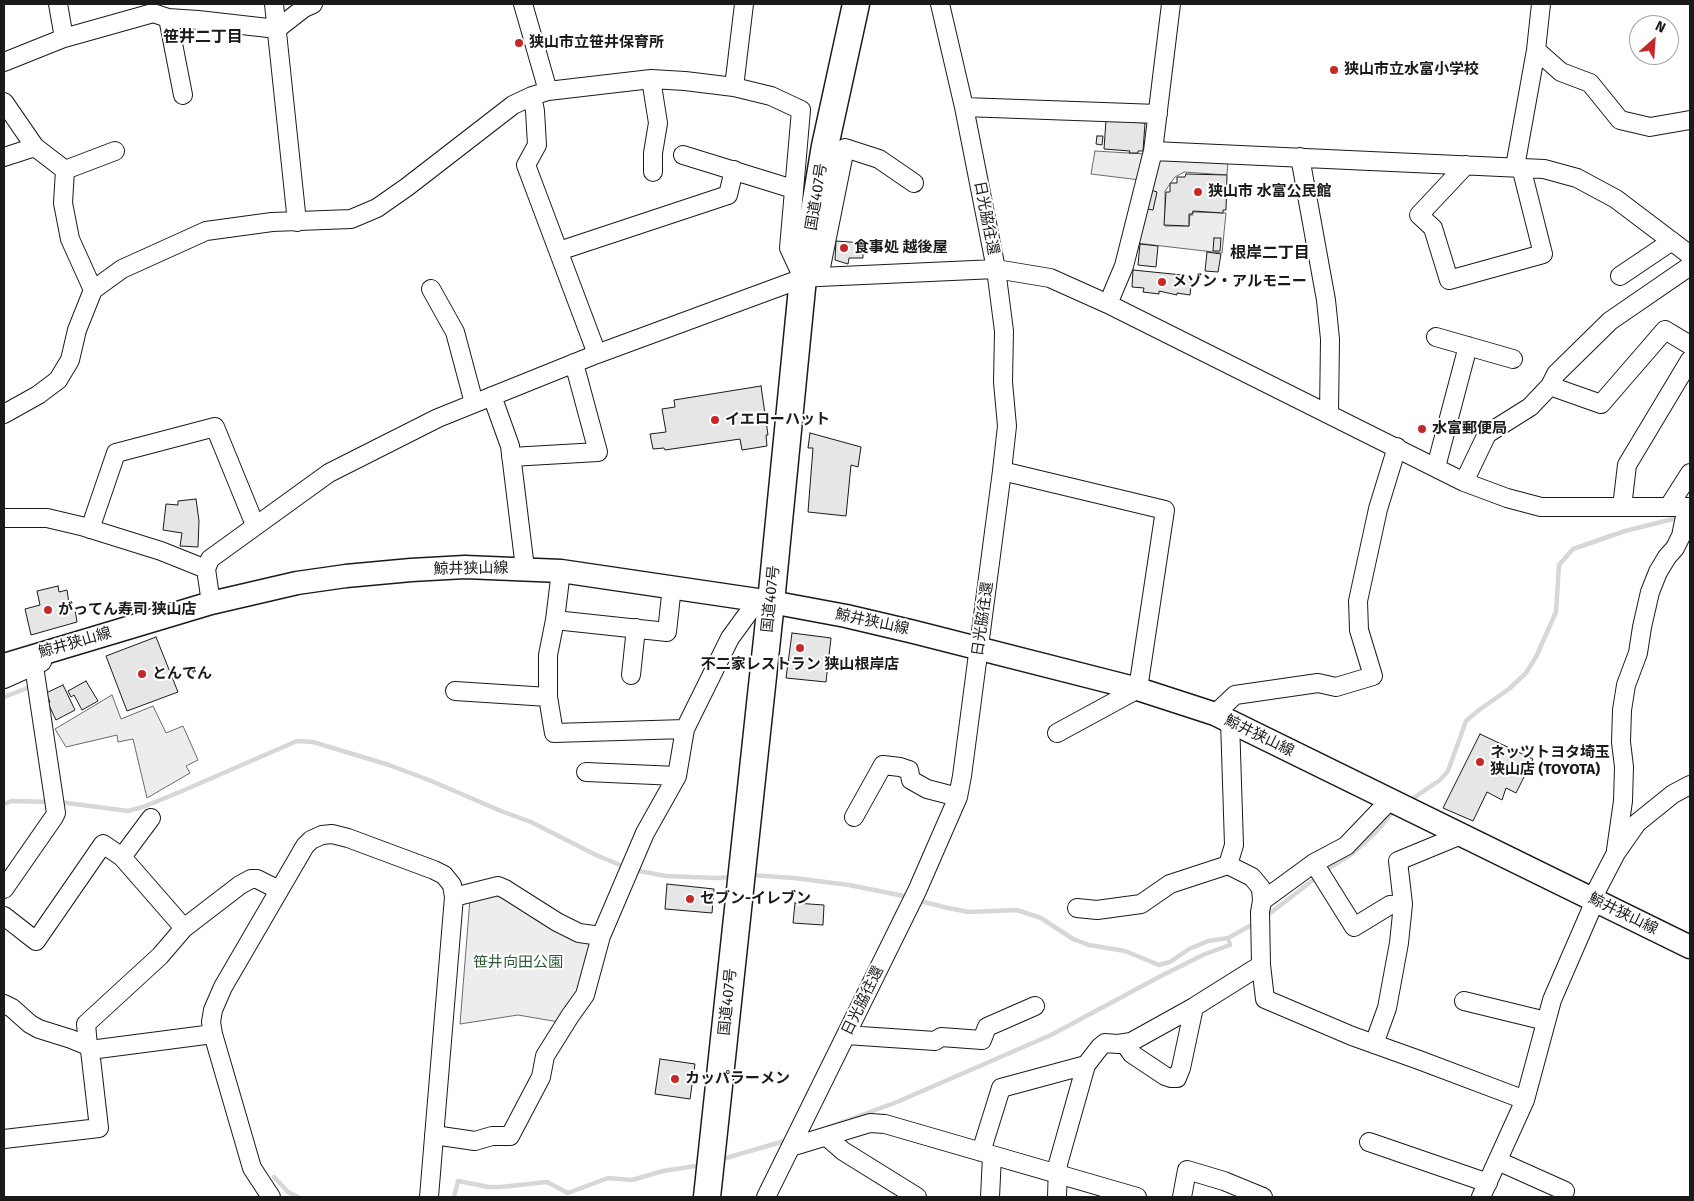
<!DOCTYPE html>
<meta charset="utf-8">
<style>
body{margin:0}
#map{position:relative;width:1694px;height:1201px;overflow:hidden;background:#fff;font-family:"Fira Sans",sans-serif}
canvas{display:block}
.frame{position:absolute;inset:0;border:5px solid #1a1a1a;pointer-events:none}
.north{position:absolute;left:1629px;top:15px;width:50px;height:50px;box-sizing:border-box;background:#fff;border:1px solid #a3a3a3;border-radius:50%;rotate:26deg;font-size:14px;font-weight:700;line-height:20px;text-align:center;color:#1a1a1a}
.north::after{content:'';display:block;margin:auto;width:18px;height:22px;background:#c62828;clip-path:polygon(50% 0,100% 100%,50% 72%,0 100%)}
</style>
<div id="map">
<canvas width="1694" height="1201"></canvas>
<div class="frame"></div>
<div class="north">N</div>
</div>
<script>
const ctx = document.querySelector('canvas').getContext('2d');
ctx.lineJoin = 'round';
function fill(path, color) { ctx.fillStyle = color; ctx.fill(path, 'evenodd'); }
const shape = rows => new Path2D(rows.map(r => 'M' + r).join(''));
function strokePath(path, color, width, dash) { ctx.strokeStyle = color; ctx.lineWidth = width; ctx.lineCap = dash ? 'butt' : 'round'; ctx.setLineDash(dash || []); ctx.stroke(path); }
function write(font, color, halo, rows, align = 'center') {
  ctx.font = font + ' "Fira Sans","Noto Sans JP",sans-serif'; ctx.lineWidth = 4; ctx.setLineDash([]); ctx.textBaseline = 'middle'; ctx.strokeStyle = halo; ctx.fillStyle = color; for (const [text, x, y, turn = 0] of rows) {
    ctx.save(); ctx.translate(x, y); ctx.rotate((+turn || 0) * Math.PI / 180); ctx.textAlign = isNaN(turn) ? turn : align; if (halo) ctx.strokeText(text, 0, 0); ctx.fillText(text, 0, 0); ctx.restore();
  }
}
const built = shape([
 [1095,151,1145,154,1140,180,1091,174,1095,151],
 [1166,158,1228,160,1227,175,1184,172,1175,177,1165,191,1165,226,1189,226,1190,215,1193,215,1193,212,1226,213,1222,253,1136,243,1158,161,1166,158],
 [112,695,121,719,153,706,166,733,183,726,198,760,186,766,190,773,147,798,133,739,118,742,117,735,66,747,55,729,112,695],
 [502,893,593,939,581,992,559,1022,518,1015,460,1024,470,899,502,893]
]);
fill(built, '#ededed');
strokePath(built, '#6a6a6a', 1);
strokePath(shape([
 [4,697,30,687],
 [1409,801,1440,780,1448,771,1466,721,1479,710,1509,689,1526,673,1536,657,1556,612,1559,565,1573,549,1625,531,1673,519,1680,519],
 [59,802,128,811,143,807,182,791,297,741,313,742,389,765,429,780,501,811,531,822,596,855,627,868],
 [4,804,12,801,52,802],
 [634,870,666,876,716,878,734,877],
 [1323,872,1353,853,1377,831,1390,815,1397,810],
 [751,875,794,878,849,885,909,897],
 [916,900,948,908,969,912,1017,910,1041,918,1073,939,1089,945,1125,951,1159,965,1170,962,1189,949,1208,941,1228,938,1255,923],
 [1264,918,1317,877],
 [829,1127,897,1102,1051,1035,1159,977,1205,954,1230,945,1228,938],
 [719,1160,788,1140],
 [274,1177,288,1192,298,1197],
 [454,1197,458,1181,489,1187,501,1187,547,1182,568,1193,608,1178,632,1180,663,1171,702,1165]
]), '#d7d7d7', 4.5);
const building = shape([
 [1106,120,1145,123,1143,151,1138,151,1138,153,1129,153,1130,151,1104,149,1106,120],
 [1097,136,1103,136,1102,145,1096,144,1097,136],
 [1186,174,1227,175,1226,210,1223,210,1223,213,1193,211,1192,214,1189,214,1189,226,1164,225,1166,192,1170,192,1170,183,1177,183,1177,177,1185,177,1186,174],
 [1151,190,1157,192,1153,210,1147,209,1151,190],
 [1214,238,1221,238,1220,251,1213,251,1214,238],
 [836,241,863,243,863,258,849,258,848,264,835,260,836,241],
 [1140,244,1158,246,1156,267,1138,265,1140,244],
 [1207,252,1221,254,1218,272,1205,271,1207,252],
 [1133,270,1192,276,1190,295,1177,293,1177,295,1159,291,1159,294,1143,292,1144,288,1132,287,1133,270],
 [761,386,768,435,766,435,767,446,742,450,740,439,665,450,664,448,653,449,650,434,666,432,662,409,675,407,674,400,761,386],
 [810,433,861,447,858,467,851,465,846,516,808,512,813,448,808,448,810,433],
 [196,499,199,521,198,547,180,546,182,533,163,530,166,504,178,505,178,501,196,499],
 [58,586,59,592,67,590,70,610,75,609,77,622,31,635,25,609,40,605,37,591,58,586],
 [792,633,831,638,826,682,786,678,792,633],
 [156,637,178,692,127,711,106,656,156,637],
 [86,681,98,701,82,710,74,695,71,697,68,691,86,681],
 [63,685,75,710,56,720,48,703,50,702,46,693,63,685],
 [1480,734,1533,759,1516,793,1506,788,1502,800,1487,792,1473,821,1443,808,1480,734],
 [667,884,714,889,712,913,665,909,667,884],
 [795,903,824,905,823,925,793,923,795,903],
 [660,1059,695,1064,690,1099,655,1094,660,1059]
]);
fill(building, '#e6e6e6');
strokePath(building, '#1a1a1a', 1);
const minor = shape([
 [58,4,64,38],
 [274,4,297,222],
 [523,4,548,91],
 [168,18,183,95],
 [1536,50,1561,72,1590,83,1620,120,1650,127,1690,120],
 [4,62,64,38,153,13,168,18,198,20,277,29,304,8,313,4],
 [651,79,658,123,653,153,653,172],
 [734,87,744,4],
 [532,96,535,111,537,145,526,165,597,354],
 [4,102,35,147,65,170,63,203,70,239,93,290,77,330,70,360,58,380,38,395,4,414],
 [964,107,1158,114],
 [1153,151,1544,169,1577,178,1616,199,1690,255],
 [683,155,793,189],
 [4,157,35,147],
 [1300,157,1326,300,1330,339,1329,413],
 [1466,165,1419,215,1433,228,1449,280,1543,254,1521,167],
 [1515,167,1536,50,1541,4],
 [65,170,115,151],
 [559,251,728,195,734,170],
 [1620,276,1672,241],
 [819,277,845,148,879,159,914,183],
 [431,289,455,332,474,403],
 [93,290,122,269,206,231,272,222,351,219,377,208,407,187,513,105,532,96,548,91,651,79,685,81,734,87,771,96,801,110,789,248,803,278],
 [1108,304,1124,266,1153,151,1171,4],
 [1436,337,1513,359],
 [1550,386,1601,404,1665,330,1690,345],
 [492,396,510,446,525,568],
 [511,457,598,452,574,363],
 [1436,467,1468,346],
 [1002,471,1165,510,1138,689,1057,733],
 [1464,482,1487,434,1530,407,1550,386,1556,374,1610,321,1690,266],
 [1669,506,1690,473],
 [1622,507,1627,465,1690,360],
 [4,518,47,518,81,526,161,551,206,569],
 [90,529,116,453,215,427,255,525],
 [561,571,555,620,548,655,548,697,554,733,685,729],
 [211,603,206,569,210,559,329,473,438,418,597,354,803,278,819,277,996,269,1050,278,1108,304,1464,482,1507,498,1541,507,1690,507],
 [555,620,667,632,672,586],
 [631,675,636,628],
 [4,679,42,662],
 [455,691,548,697],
 [1215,714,1235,695,1318,683,1336,687,1373,676,1359,630,1358,601,1378,509,1397,447],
 [586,772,677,776],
 [1390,800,1346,846,1314,863,1262,901,1260,912,1261,965,1265,999,1352,1036,1419,1060,1525,1100],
 [854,817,883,765,900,767,909,770,911,780,927,789,958,797],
 [1616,850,1623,801,1624,767,1621,742,1622,710,1626,685,1638,653,1642,627,1650,592,1658,572,1667,557,1675,548,1681,536,1687,507],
 [122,857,151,818],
 [1314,863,1354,927,1390,905,1403,904],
 [1228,865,1234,845,1230,721],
 [4,889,54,817,56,813,34,666,30,657],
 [454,897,498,886,505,889,557,922,579,933,601,936],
 [1077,908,1097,910,1141,904,1170,884,1228,865,1252,877,1261,888,1262,901],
 [4,916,36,941,103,844,122,857,184,928],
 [1464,1001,1546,1021],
 [4,1004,12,1008,30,1024,39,1029,71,1039,88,1046,86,1024,160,956,184,928,240,885,251,879,257,879,279,890],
 [846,1035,935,1041,941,1037,982,1040,987,1027,1035,1006],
 [1124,1043,1132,1054,1165,1076,1171,1078,1177,1078,1181,1068,1194,1007],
 [1374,1044,1387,1008,1399,943,1403,904,1398,861,1461,835],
 [434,1135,475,1141,492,1136,510,1136,541,1077,545,1056,570,1016,585,995,601,936,645,833,677,776,685,729,730,638,757,601],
 [827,1137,843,1151,917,1197],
 [4,1139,99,1128,90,1050,213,1034],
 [1369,1142,1488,1183],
 [791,1147,870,1123,885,1124,1137,1197],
 [981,1152,1001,1088,1086,1065,1100,1047,1105,1043,1118,1044,1131,1042,1194,1007,1261,965],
 [1498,1161,1565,1191],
 [271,1197,252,1168,213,1034,211,1022,213,1010,223,987,305,846,311,840,322,835,332,834,348,838,434,870,444,875,452,885,454,897,429,1197],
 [766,1197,917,891,958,797,962,776,1002,471,1007,426,1003,382,1004,331,996,269,964,107,940,4],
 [990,1197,992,1156],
 [1057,1197,1058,1164,1086,1065],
 [1182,1197,1187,1170,1224,1181,1263,1197],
 [1481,1197,1525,1100,1552,1000,1591,910,1592,899,1616,853,1637,823,1673,794,1690,785]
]);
const major = shape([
 [4,665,211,603,297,583,346,576,411,570,465,567,561,571,771,602,846,616,914,632,1138,689,1215,714,1690,947]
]);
const highway = shape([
 [707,1197,771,602,803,278,825,146,856,4]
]);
strokePath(minor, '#1a1a1a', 20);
strokePath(major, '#1a1a1a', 25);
strokePath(highway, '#1a1a1a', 29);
strokePath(minor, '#fff', 18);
strokePath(major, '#fff', 22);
strokePath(highway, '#fff', 26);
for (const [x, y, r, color] of [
 [519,43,5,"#c62828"],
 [1334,70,5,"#c62828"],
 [1198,192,5,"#c62828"],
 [844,248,5,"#c62828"],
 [1162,282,5,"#c62828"],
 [715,420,5,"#c62828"],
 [1422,429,5,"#c62828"],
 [48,610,5,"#c62828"],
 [800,648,5,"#c62828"],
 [142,674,5,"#c62828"],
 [1480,762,5,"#c62828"],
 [690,899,5,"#c62828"],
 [675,1079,5,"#c62828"]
]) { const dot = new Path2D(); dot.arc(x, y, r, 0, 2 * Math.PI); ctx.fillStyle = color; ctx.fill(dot); strokePath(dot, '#fff', 2); }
write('bold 15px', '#1a1a1a', '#fff', [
 ["狭山市立笹井保育所",529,43],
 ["狭山市立水富小学校",1344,70],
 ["狭山市 水富公民館",1208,192],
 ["食事処 越後屋",854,248],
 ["メゾン・アルモニー",1172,282],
 ["イエローハット",725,420],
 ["水富郵便局",1432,429],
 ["がってん寿司 狭山店",58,610],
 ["不二家レストラン 狭山根岸店",800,665,"center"],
 ["とんでん",152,674],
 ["ネッツトヨタ埼玉",1490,753],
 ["狭山店 (TOYOTA)",1490,770],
 ["セブン-イレブン",700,899],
 ["カッパラーメン",685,1079]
], 'left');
write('15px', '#1a1a1a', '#fff', [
 ["国道407号",817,197,-81],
 ["日光脇往還",986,218,79],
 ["鯨井狭山線",471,569,-1],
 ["国道407号",771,599,-84],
 ["日光脇往還",983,619,-82],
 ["鯨井狭山線",872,622,12],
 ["鯨井狭山線",75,643,-16],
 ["鯨井狭山線",1259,736,26],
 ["鯨井狭山線",1623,914,26],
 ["日光脇往還",863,1001,-64],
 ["国道407号",728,1002,-84]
]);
write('15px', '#2b5a34', '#fff', [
 ["笹井向田公園",518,963]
]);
write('bold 16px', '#1a1a1a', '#fff', [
 ["笹井二丁目",203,38],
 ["根岸二丁目",1270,254]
]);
</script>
